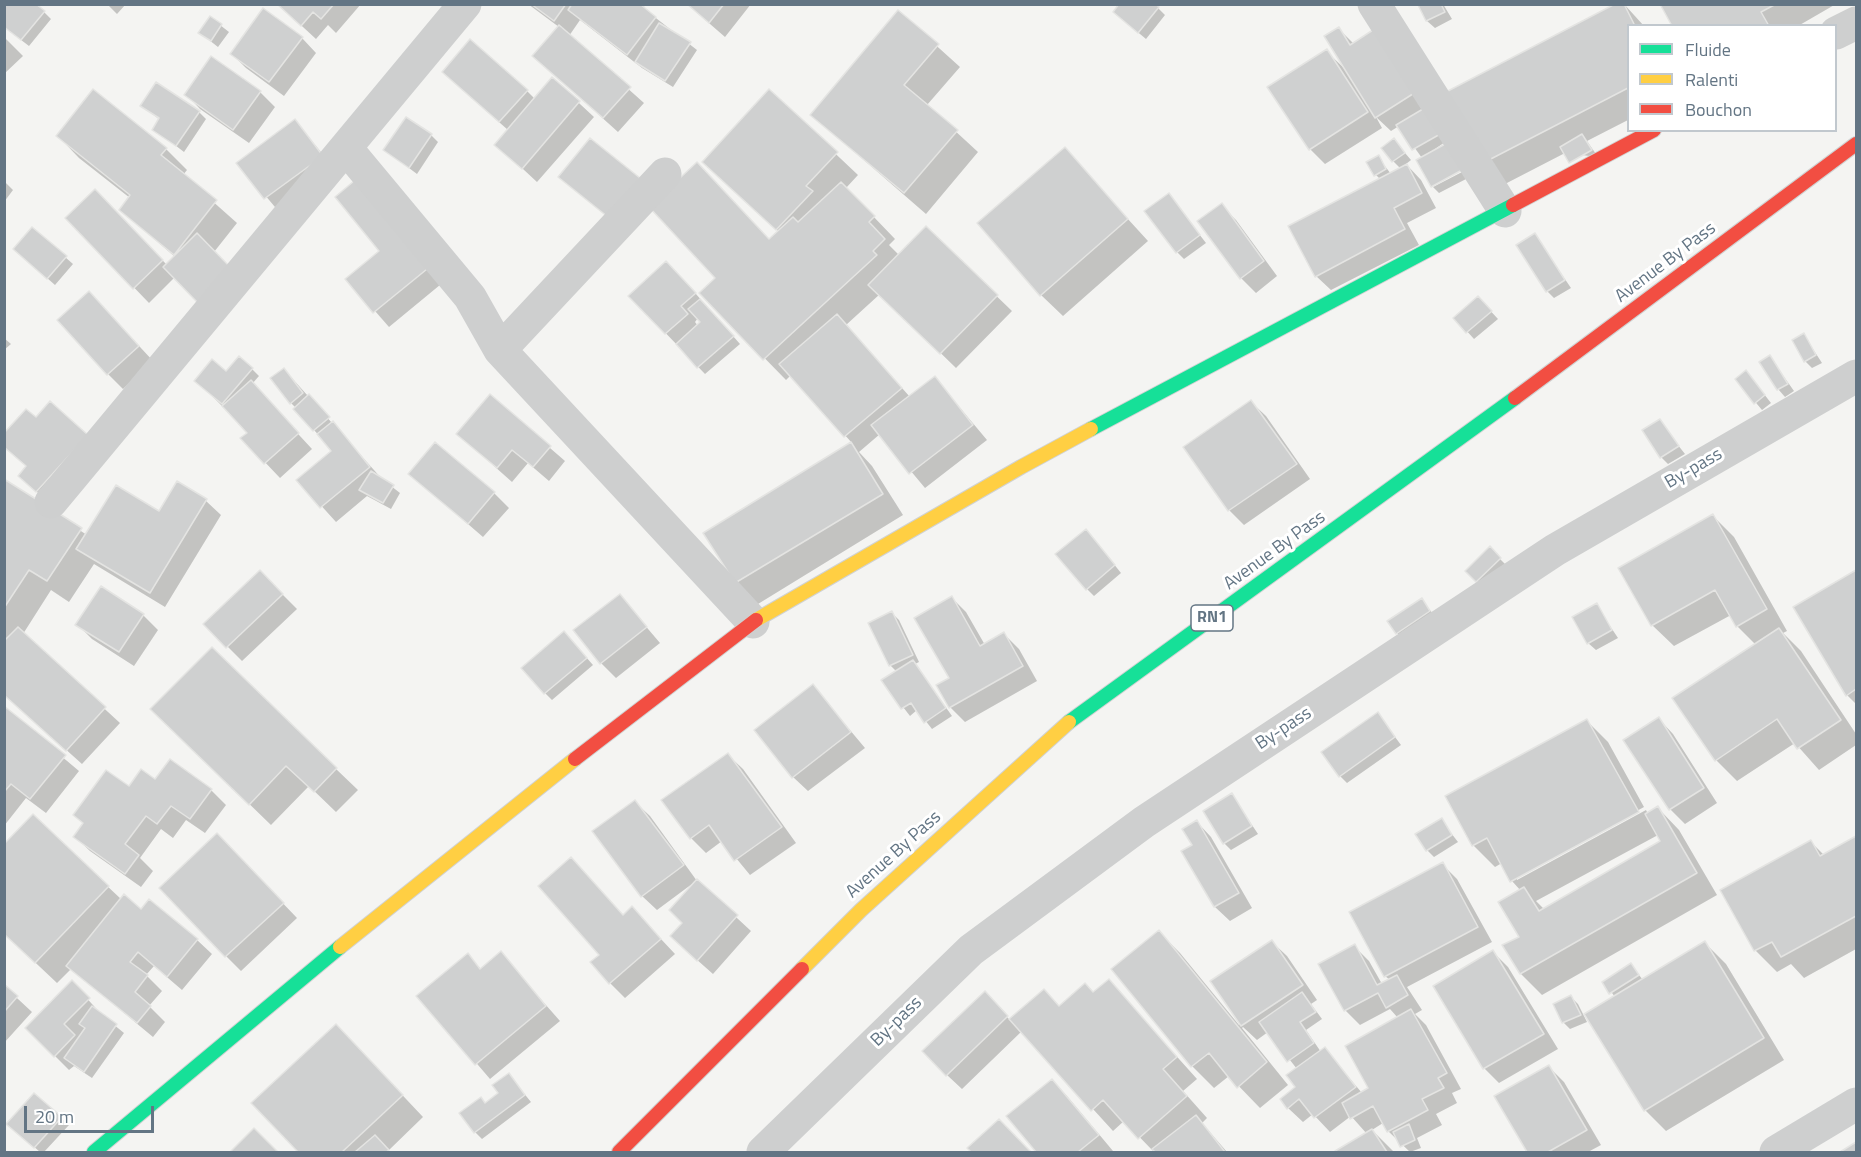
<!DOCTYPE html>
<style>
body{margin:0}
#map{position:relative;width:1861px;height:1157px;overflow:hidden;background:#f4f4f2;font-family:"Titillium Web",sans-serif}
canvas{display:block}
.frame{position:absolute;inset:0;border:6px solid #637584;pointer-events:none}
.legend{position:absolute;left:1627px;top:24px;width:210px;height:108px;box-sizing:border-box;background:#fff;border:2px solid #c1c8ce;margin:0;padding:8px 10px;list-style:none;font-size:18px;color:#637584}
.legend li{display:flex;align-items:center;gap:12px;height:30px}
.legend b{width:30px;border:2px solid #c1c8ce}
.scale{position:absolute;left:24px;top:1106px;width:130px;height:27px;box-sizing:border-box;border:3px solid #637584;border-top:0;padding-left:8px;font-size:18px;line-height:21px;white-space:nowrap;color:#637584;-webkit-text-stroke:4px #fff;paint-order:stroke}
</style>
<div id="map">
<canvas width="1861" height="1157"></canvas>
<div class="frame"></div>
<ul class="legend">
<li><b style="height:8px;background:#16e098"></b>Fluide</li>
<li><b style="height:8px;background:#ffcf43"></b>Ralenti</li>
<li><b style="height:8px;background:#f24e42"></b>Bouchon</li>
</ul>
<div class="scale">20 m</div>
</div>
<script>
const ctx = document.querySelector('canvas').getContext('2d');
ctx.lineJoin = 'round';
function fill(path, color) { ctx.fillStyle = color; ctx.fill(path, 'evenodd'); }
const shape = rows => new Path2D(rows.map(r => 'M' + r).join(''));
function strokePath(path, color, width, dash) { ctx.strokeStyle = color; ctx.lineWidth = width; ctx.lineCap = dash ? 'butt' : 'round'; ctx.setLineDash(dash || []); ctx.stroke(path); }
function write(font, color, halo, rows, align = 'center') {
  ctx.font = font + ' "Titillium Web",sans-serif'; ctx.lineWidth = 6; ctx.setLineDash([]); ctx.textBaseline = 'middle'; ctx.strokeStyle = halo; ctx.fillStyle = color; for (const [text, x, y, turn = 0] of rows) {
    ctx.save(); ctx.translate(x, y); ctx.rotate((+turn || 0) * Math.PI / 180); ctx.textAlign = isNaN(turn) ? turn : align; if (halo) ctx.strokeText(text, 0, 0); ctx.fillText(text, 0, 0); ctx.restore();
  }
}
fill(shape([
 [107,4,126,4,117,14],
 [278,4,361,4,336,33,328,25,316,39],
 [528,4,646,4,643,8,697,50,673,87,642,68,580,20,569,36,644,103,618,132,549,70,559,27],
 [687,4,751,4,725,37],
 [1422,4,1443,4,1452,19,1435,28,1427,21,1420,6],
 [1624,4,1644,26,1628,26,1628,120,1587,141,1598,157,1565,153,1505,184,1484,162],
 [1662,4,1836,4,1798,26,1674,26],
 [1158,8,1165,15,1146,39,1122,19],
 [44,12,51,19,29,46,4,27],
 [899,12,960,67,927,105,978,152,926,214,812,115],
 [211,18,229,32,218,47,200,33],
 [1379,28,1448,140,1422,158,1399,126,1391,131,1376,117,1382,128,1325,164,1310,149,1326,51,1344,68,1339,29,1354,44],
 [4,37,23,56,4,74],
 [302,38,316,53,284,96,246,68,232,54],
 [211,58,260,92,275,107,249,143,200,109,186,94],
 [553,79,594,117,537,182,496,144,508,130,458,86,527,91,535,99],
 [769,91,858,175,846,188,895,239,889,245,899,255,926,228,1012,311,956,368,880,294,846,325,910,397,935,378,987,440,925,488,880,434,859,452,872,466,903,515,758,604,736,582,705,533,852,443,791,375,786,380,701,293,779,232,726,183],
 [142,106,199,112,206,119,184,152,154,129,160,120],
 [295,121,337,171,280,213,238,163],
 [431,135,438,142,417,174,385,150],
 [58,136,166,149,187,170,183,175,237,223,214,252,175,277,149,303,67,218,110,206,167,265,175,257,121,210,130,198,79,158],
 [590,140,624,231,560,177],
 [1394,140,1411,160,1406,164,1421,180,1436,208,1407,223,1419,245,1331,290,1316,276,1380,179,1376,175,1378,157,1391,174,1401,169,1393,161],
 [1064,149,1148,241,1063,316,1041,295],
 [1464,171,1468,178,1439,193,1433,187],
 [4,181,13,190,4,202],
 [1169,195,1206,243,1184,259,1177,252],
 [337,197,446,280,389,327,347,279,381,252],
 [1221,205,1236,220,1277,276,1256,293,1241,278],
 [33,229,73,264,55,285,22,256],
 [1535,235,1571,288,1554,298,1547,291],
 [681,277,740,344,705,374,630,296],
 [698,318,702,322,698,326,695,322],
 [1485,305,1498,319,1474,339,1455,318],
 [104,308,153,361,123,389,108,374],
 [1804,335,1822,363,1812,368,1805,361],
 [4,338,11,344,4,350],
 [1770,357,1794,391,1785,397,1778,389],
 [252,369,259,376,252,384,312,449,280,478,242,438,249,433,204,388,226,373],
 [291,377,382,479,400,493,391,509,367,496,336,522,298,480,333,451,295,409,296,408,291,403],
 [1737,380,1753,380,1771,403,1762,410],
 [490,396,565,461,549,481,528,463,512,482,458,434],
 [1251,402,1266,416,1310,479,1244,525,1229,510],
 [37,419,87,436,52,506,35,490,27,467],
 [1659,421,1685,454,1668,464,1661,457],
 [410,474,494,493,509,508,483,537],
 [4,481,87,535,206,501,221,515,165,607,94,564,69,602,51,590,23,634,120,723,82,764,4,694],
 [1713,516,1734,537,1787,631,1783,633,1801,651,1856,734,1856,745,1819,770,1795,743,1737,781,1716,760,1756,645,1737,626,1731,615,1674,646,1652,625],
 [1093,538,1121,573,1094,596,1087,589],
 [1490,549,1507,566,1484,588,1467,571],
 [260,572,297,609,242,661,205,624],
 [1856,572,1856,704,1847,695,1795,607],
 [620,596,660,643,616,678,601,663],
 [952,598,966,612,985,645,1004,634,1019,649,1037,681,965,722,950,707],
 [1422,600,1437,619,1404,640,1397,633],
 [1596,605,1618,638,1596,650,1588,643],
 [892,613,899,620,919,662,915,664,952,716,932,729,917,710,910,716,883,681,897,672,890,665],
 [143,615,158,630,134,666,92,639,77,624],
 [571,640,593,665,552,700,545,693],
 [813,686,865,748,808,791,793,777],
 [4,708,79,771,46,813,26,798,4,826],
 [1378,714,1401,745,1347,783,1340,776],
 [1659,719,1673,734,1717,803,1685,824,1670,809],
 [1587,721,1608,742,1644,807,1517,877,1517,880,1646,810,1648,814,1658,808,1679,830,1717,895,1542,995,1521,974,1504,946,1521,937,1521,891,1512,881,1502,863,1495,867,1473,845],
 [1658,835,1662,842,1545,910,1536,901],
 [174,731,336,769,358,790,336,812,309,786,271,825],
 [728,755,743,769,796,843,750,875,722,841,706,853,691,838,663,800],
 [155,781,211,790,226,805,205,833,186,820,173,838,161,829,140,858,153,871,141,887,90,851,75,837,129,788],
 [1232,795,1258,834,1231,850,1224,843],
 [635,802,650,816,697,881,751,931,713,974,687,951,684,923,692,884,657,910,642,896],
 [33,816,122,900,197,940,212,954,182,990,154,966,146,975,162,991,149,1006,165,1022,153,1037,71,969,57,983,4,933],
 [1441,820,1458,842,1434,857,1427,850],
 [1197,822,1211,837,1252,908,1230,921,1215,907,1183,852,1194,846],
 [1856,838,1856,949,1804,978,1791,964,1777,972,1755,950,1722,890,1811,842,1824,855],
 [232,850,297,918,241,971,226,956],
 [1442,864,1457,879,1492,942,1407,987,1422,1010,1415,1014,1426,1025,1461,1089,1452,1093,1457,1103,1436,1114,1442,1125,1417,1138,1421,1148,1410,1152,1388,1131,1383,1123,1372,1130,1394,1152,1338,1152,1367,1134,1351,1116,1330,1132,1313,1114,1303,1122,1288,1108,1297,1087,1297,1069,1268,1032,1257,1040,1243,1027,1242,1028,1288,1085,1260,1108,1229,1076,1214,1088,1192,1066,1113,969,1159,932,1180,953,1239,1025,1272,942,1287,956,1317,1000,1311,1004,1322,1019,1306,1030,1321,1052,1325,1049,1362,1093,1370,1089,1398,1018,1390,1009,1360,1025,1345,1010,1354,946,1369,961,1382,984,1390,980,1385,976],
 [624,916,646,923,675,954,625,998,610,983,601,955],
 [1705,943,1726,964,1784,1060,1666,1131,1645,1110,1615,997,1604,982,1631,965,1643,980],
 [1493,952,1508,967,1558,1049,1499,1083,1484,1068],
 [501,954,560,1021,490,1079,419,996,467,955,482,970],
 [1109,981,1197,1079,1183,1091,1207,1118,1202,1123,1227,1152,1154,1152,1124,1121,1113,1131,1022,1031,962,1089,947,1075,984,994,1010,1020,1060,1007,1093,993],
 [72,982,102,1015,124,1033,92,1078,74,1066,69,1070,27,1028],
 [4,986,32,1012,4,1043],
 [1571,997,1578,1004,1587,1022,1570,1029,1563,1022],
 [357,1047,423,1117,388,1151,390,1152,300,1152,253,1103],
 [1549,1067,1564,1082,1601,1145,1588,1152,1529,1152,1497,1097],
 [509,1075,531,1102,482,1139,475,1132,486,1104,500,1094],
 [1052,1081,1067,1096,1113,1151,1038,1152,1008,1116],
 [35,1095,69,1125,44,1152,40,1152,16,1131],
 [999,1121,1029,1152,973,1152,969,1148],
 [254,1131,276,1152,232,1152]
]), '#0003');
const building = shape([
 [4,4,36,4,45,11,21,40,4,27,4,4],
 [277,4,334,4,321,19,313,12,301,26,277,4],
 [531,4,566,4,554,21,531,4],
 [572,4,640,4,656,17,627,55,568,10,572,4],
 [687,4,724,4,709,23,687,4],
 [1119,4,1155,4,1159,7,1138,33,1113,12,1119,4],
 [1441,4,1445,12,1426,21,1418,5,1441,4],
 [1615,4,1624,4,1635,26,1628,26,1628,88,1483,163,1446,92,1615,4],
 [1660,4,1776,4,1761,12,1769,26,1672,26,1660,4],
 [263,8,303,37,269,82,230,54,263,8],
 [898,10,939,44,904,85,958,130,904,193,810,115,898,10],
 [210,16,222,24,211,41,198,33,210,16],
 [659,23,691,42,665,81,635,62,659,23],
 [559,25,631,87,603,118,532,56,559,25],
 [1379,26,1419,90,1375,118,1324,36,1339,27,1350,45,1379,26],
 [470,39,528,90,499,122,442,72,470,39],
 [1327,49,1368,112,1309,150,1267,87,1327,49],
 [211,56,261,91,233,130,184,95,211,56],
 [552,77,580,101,522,169,494,145,552,77],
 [156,82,200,111,176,146,152,130,159,118,140,106,156,82],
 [93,89,167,148,161,155,217,200,174,255,119,210,130,195,56,136,93,89],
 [769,89,838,152,806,186,813,191,776,230,702,162,769,89],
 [1428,106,1442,133,1412,150,1396,125,1428,106],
 [406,117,432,134,409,168,383,150,406,117],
 [295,119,323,156,264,199,236,163,295,119],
 [1582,134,1592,150,1569,163,1560,147,1582,134],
 [590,138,640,178,608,217,558,177,590,138],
 [1394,138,1405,153,1392,162,1381,148,1394,138],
 [1447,143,1462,170,1431,187,1416,160,1447,143],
 [1065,147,1128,219,1040,296,977,223,1065,147],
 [1379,155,1386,169,1374,176,1366,162,1379,155],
 [697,162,769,239,793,217,798,222,841,182,875,216,869,222,885,239,873,251,877,255,763,360,699,293,715,278,649,207,697,162],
 [1407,164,1422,193,1394,208,1405,229,1315,277,1288,226,1407,164],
 [360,176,432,265,373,313,345,279,379,251,335,197,360,176],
 [95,189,163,260,133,289,65,218,95,189],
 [1169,193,1200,235,1176,253,1144,211,1169,193],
 [1222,203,1264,261,1240,279,1197,221,1222,203],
 [926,226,998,295,940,354,868,285,926,226],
 [32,227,67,256,47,279,13,249,32,227],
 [197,233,232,269,198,303,163,267,197,233],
 [1535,233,1565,280,1546,292,1516,245,1535,233],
 [666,261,696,293,681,306,688,314,665,334,628,296,666,261],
 [89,291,139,346,107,375,57,320,89,291],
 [1478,296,1492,311,1466,333,1453,318,1478,296],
 [700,299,734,336,697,368,676,344,700,322,688,309,700,299],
 [837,314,902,388,844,437,779,364,837,314],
 [1804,333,1816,355,1804,362,1792,340,1804,333],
 [1770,355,1788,384,1777,390,1759,362,1770,355],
 [239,356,253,368,222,404,194,381,212,359,226,371,239,356],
 [284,368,303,393,290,404,270,378,284,368],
 [1746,370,1765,395,1754,404,1735,379,1746,370],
 [935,376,973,425,909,474,871,425,935,376],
 [251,380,299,433,264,464,240,438,247,433,222,406,251,380],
 [309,394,330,417,313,431,293,409,309,394],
 [490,394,551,446,533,467,512,450,497,468,456,434,490,394],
 [1251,400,1297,464,1228,511,1183,447,1251,400],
 [50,401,88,435,36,492,18,476,26,466,4,447,4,433,26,409,36,417,50,401],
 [1660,419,1679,446,1660,458,1642,430,1660,419],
 [333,421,370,467,320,508,296,480,331,451,317,434,333,421],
 [435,442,495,492,468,524,408,474,435,442],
 [851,442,883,494,735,583,703,533,851,442],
 [371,471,394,485,383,503,359,490,371,471],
 [4,479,82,528,47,581,29,570,4,608,4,479],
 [177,481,207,499,150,593,76,549,116,485,159,511,177,481],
 [1713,514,1767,609,1736,627,1715,590,1651,626,1618,568,1713,514],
 [1086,529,1115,565,1086,590,1055,554,1086,529],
 [1490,546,1501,558,1476,582,1465,571,1490,546],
 [260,570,283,594,226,648,203,624,260,570],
 [1856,570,1856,689,1846,696,1793,607,1856,570],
 [101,586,144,614,119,652,75,625,101,586],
 [620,594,647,627,600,664,573,630,620,594],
 [952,596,980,646,1004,632,1023,666,949,708,936,685,949,678,914,618,952,596],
 [1422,598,1430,611,1396,634,1387,621,1422,598],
 [1597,603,1612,630,1587,644,1572,617,1597,603],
 [892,611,913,655,889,666,868,623,892,611],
 [18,627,106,707,66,751,4,695,4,641,18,627],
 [1779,628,1841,720,1797,749,1777,719,1715,761,1672,698,1779,628],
 [564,631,587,658,544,694,521,668,564,631],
 [212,647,337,768,314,792,286,766,249,805,150,709,212,647],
 [913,660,946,708,924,723,911,703,901,709,881,680,913,660],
 [813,684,851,732,792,778,754,730,813,684],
 [4,706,66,755,30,799,11,784,4,792,4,706],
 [1378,712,1395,737,1339,777,1321,752,1378,712],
 [1659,717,1704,788,1669,810,1623,740,1659,717],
 [1587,719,1639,812,1510,882,1487,838,1472,846,1445,796,1587,719],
 [728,753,782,827,734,861,709,825,690,839,661,800,728,753],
 [170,759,212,789,190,819,171,806,157,824,146,816,125,844,139,855,125,874,73,837,83,823,73,815,106,770,129,786,141,769,155,779,170,759],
 [1232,793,1252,826,1223,844,1203,811,1232,793],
 [635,800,684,865,641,897,592,831,635,800],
 [1658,806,1697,873,1520,974,1502,945,1519,937,1498,902,1524,887,1539,911,1660,841,1645,814,1658,806],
 [33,814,109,886,35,963,4,934,4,844,33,814],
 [1442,818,1452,835,1426,851,1415,834,1442,818],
 [1197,820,1239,893,1214,907,1181,851,1192,845,1182,829,1197,820],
 [217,833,284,903,225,957,159,888,217,833],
 [1856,836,1856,916,1781,957,1772,942,1754,951,1720,890,1811,840,1820,856,1856,836],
 [571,857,623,915,632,906,661,939,609,984,590,962,599,955,538,886,571,857],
 [1443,862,1478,927,1384,977,1349,912,1443,862],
 [697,879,738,915,697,961,670,936,682,923,669,910,697,879],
 [124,894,141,909,149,899,198,939,167,977,138,952,130,962,148,975,135,992,151,1006,137,1023,66,966,124,894],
 [1159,930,1267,1062,1237,1088,1209,1053,1191,1067,1111,969,1159,930],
 [1272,940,1303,985,1241,1026,1210,981,1272,940],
 [1705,941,1764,1038,1644,1111,1584,1014,1705,941],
 [1355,944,1377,985,1397,975,1408,995,1386,1008,1378,993,1344,1011,1318,964,1355,944],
 [1493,950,1544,1034,1483,1069,1433,986,1493,950],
 [501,951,546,1006,475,1065,416,996,468,953,480,969,501,951],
 [1631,963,1639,975,1609,994,1602,982,1631,963],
 [1109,979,1177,1057,1163,1069,1187,1096,1138,1139,1103,1100,1091,1111,1009,1019,1044,989,1059,1006,1085,983,1093,992,1109,979],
 [72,980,90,998,64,1024,75,1035,54,1057,25,1028,72,980],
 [4,984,18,996,4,1012,4,984],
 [985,991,1008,1016,946,1076,922,1051,985,991],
 [1302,992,1316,1012,1300,1022,1314,1043,1287,1062,1259,1022,1302,992],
 [1571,995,1581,1015,1562,1023,1553,1004,1571,995],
 [92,1006,117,1024,84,1072,64,1058,85,1028,79,1024,92,1006],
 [1411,1009,1447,1073,1438,1078,1444,1088,1422,1099,1428,1110,1387,1132,1373,1106,1350,1119,1342,1103,1368,1088,1345,1046,1411,1009],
 [336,1024,403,1095,342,1152,298,1152,251,1103,336,1024],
 [1325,1047,1356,1087,1314,1118,1299,1099,1287,1109,1280,1099,1295,1087,1286,1075,1325,1047],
 [1549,1065,1587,1130,1548,1152,1527,1152,1494,1096,1549,1065],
 [509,1073,525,1095,474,1133,459,1113,481,1097,485,1103,498,1093,492,1085,509,1073],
 [1052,1079,1099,1135,1078,1152,1036,1152,1006,1116,1052,1079],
 [34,1093,62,1117,34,1148,6,1124,34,1093],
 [1196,1115,1225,1152,1155,1152,1152,1149,1196,1115],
 [999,1119,1031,1152,971,1152,967,1148,999,1119],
 [1409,1124,1415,1140,1400,1147,1393,1132,1409,1124],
 [254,1128,278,1152,230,1152,254,1128],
 [1372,1129,1387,1152,1336,1152,1335,1151,1372,1129],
 [375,1135,389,1150,386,1152,355,1152,375,1135],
 [1856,1142,1856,1152,1840,1152,1856,1142]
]);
fill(building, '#cfd0d0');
strokePath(building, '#e4e4e2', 1.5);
const fast = shape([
 [1091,429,1513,205],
 [1069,722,1515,398],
 [94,1152,340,947]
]);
const slow = shape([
 [756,620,1021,467,1091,429],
 [340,947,575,759],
 [802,969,861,910,1069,722]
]);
const jam = shape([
 [1513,205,1654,130],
 [1515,398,1856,144],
 [575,759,756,620],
 [619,1152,802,969]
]);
strokePath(fast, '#d0d2d2', 16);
strokePath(slow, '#d0d2d2', 16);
strokePath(jam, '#d0d2d2', 16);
strokePath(shape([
 [1374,4,1505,211],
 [1836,33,1856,23],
 [346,148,470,297,500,350,753,622],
 [500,350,665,174],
 [51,502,465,4],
 [763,1152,971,950,1144,822,1555,550,1856,376],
 [1776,1152,1856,1104]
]), '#cecfcf', 33);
strokePath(fast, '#16e098', 14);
strokePath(slow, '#ffcf43', 14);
strokePath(jam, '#f24e42', 14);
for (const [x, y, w] of [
 [1212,618,42]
]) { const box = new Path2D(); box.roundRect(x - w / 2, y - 13, w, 26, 4.5); ctx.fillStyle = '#fff'; ctx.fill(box); strokePath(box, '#637584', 1.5); }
write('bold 16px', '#637584', null, [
 ["RN1",1212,618]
]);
write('18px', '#637584', '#fff', [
 ["Avenue By Pass",1666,263,-37],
 ["By-pass",1694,469,-30],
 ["Avenue By Pass",1275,551,-36],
 ["By-pass",1284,729,-33],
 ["Avenue By Pass",894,855,-42],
 ["By-pass",897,1022,-44]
]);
</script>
